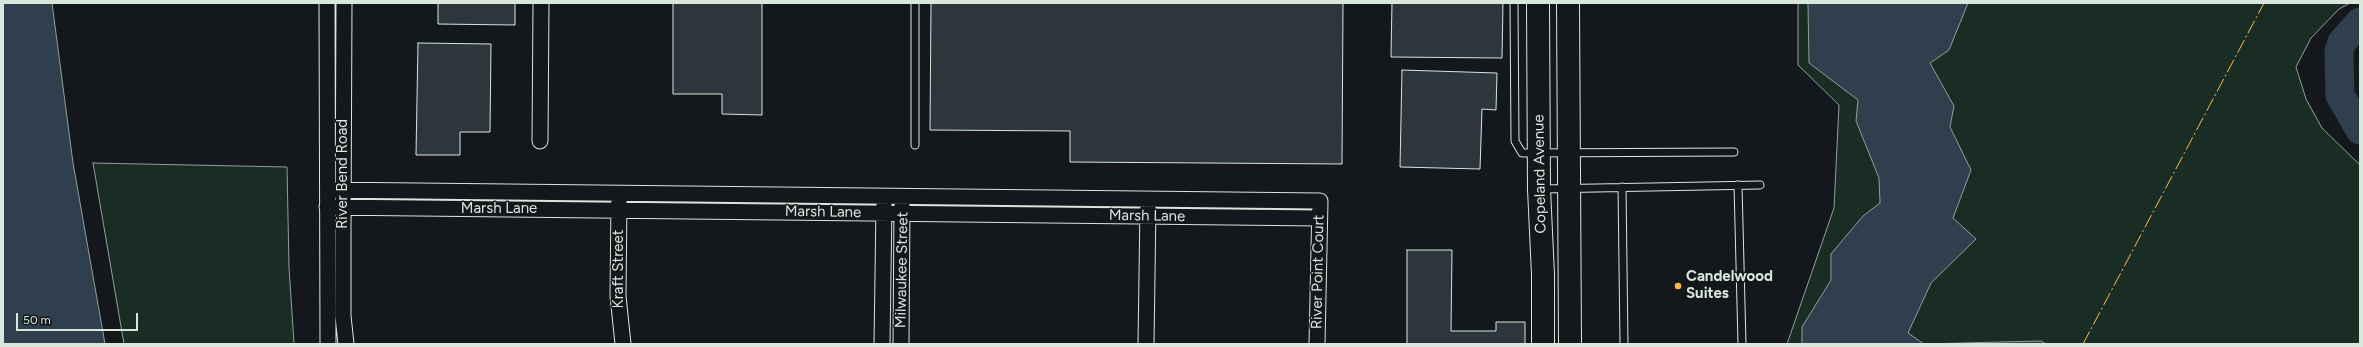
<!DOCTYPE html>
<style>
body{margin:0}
#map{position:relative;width:2363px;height:347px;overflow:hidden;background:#14181c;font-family:Figtree,sans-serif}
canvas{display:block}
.frame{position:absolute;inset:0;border:4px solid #d8e6dc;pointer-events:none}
.scale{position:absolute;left:16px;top:313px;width:122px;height:18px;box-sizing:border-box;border:2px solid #d8e6dc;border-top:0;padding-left:5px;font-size:12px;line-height:14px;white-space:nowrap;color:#d8e6dc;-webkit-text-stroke:3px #14181c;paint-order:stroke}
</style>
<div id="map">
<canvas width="2363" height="347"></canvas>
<div class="frame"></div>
<div class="scale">50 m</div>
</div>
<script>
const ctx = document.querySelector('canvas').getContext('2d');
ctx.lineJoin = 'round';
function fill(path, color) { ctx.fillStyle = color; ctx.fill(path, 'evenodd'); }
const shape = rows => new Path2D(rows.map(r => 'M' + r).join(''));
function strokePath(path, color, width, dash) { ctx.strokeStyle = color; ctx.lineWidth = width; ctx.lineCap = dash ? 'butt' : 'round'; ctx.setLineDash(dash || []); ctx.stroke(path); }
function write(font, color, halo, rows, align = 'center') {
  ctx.font = font + ' Figtree,sans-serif'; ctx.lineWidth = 3; ctx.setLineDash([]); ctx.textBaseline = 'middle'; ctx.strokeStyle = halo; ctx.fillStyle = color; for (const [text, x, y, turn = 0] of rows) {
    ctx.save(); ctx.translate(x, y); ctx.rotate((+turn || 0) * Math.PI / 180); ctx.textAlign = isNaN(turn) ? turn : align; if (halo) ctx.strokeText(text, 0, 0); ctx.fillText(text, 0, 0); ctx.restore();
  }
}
const green = shape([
 [1798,3,2350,3,2339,9,2311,38,2296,67,2306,99,2322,128,2360,165,2360,344,1787,344,1834,208,1839,105,1798,65,1798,3],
 [93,163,287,167,289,267,294,344,124,344,93,163]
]);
fill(green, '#1a2d24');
strokePath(green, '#939e99', 1);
const water = shape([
 [3,3,52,3,73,163,105,344,3,344,3,3],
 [1808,3,1968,3,1949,50,1930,63,1954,106,1950,127,1971,170,1953,218,1976,239,1931,283,1908,333,1924,344,2041,341,2046,344,1802,344,1802,327,1831,280,1831,254,1863,216,1880,203,1879,178,1856,121,1858,100,1809,63,1808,3]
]);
fill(water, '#2f3f4d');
strokePath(water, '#939e99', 1);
strokePath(shape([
 [2360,22,2342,42,2339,51,2340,95,2360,130]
]), '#2f3f4d', 29);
const building = shape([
 [438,3,515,3,515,25,438,24,438,3],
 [673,3,762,3,762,115,722,114,722,94,673,94,673,3],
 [931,3,1343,3,1342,164,1070,162,1070,131,930,130,931,3],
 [1392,3,1503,3,1502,58,1391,57,1392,3],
 [418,43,491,44,490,132,460,132,460,155,416,155,418,43],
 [1402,70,1497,73,1496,110,1482,109,1480,169,1400,167,1402,70],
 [1407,250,1452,250,1451,331,1496,331,1496,322,1525,322,1525,344,1407,344,1407,250]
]);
fill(building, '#2c363c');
strokePath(building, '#d8e6dc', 1);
const service = shape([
 [1514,3,1515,141,1522,153,1734,152],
 [915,145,915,3],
 [1738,185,1742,344],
 [1622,187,1624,344],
 [1542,189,1760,185]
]);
const minor = shape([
 [327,3,328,344],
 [344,3,343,228,343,316,346,344],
 [540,141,541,3],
 [328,190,1320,201,1317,344],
 [619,199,618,296,623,344],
 [327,207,1319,218],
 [882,344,884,204],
 [901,344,902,205],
 [1146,344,1148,205]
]);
const trunk = shape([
 [1538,3,1539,189,1543,275,1543,344],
 [1568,3,1570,344]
]);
strokePath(service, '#d8e6dc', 9);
strokePath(minor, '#d8e6dc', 17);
strokePath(trunk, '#d8e6dc', 24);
strokePath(service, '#14181c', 7);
strokePath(minor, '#14181c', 15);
strokePath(trunk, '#14181c', 22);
strokePath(shape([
 [2083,344,2264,3]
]), '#ffb74d', 1, [14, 3, 2, 3]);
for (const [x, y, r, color] of [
 [1678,286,4,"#ffb74d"]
]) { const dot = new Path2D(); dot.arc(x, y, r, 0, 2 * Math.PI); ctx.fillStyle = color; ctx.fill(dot); strokePath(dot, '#14181c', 1.5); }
write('15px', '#d8e6dc', '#14181c', [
 ["River Bend Road",343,174,-90],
 ["Copeland Avenue",1540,174,-91],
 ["Marsh Lane",499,209],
 ["Marsh Lane",823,212,1],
 ["Marsh Lane",1147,216,1],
 ["Kraft Street",619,269,-90],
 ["Milwaukee Street",902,270,-89],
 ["River Point Court",1318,272,-89]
]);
write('bold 15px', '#d8e6dc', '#14181c', [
 ["Candelwood",1686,277],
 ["Suites",1686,294]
], 'left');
</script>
